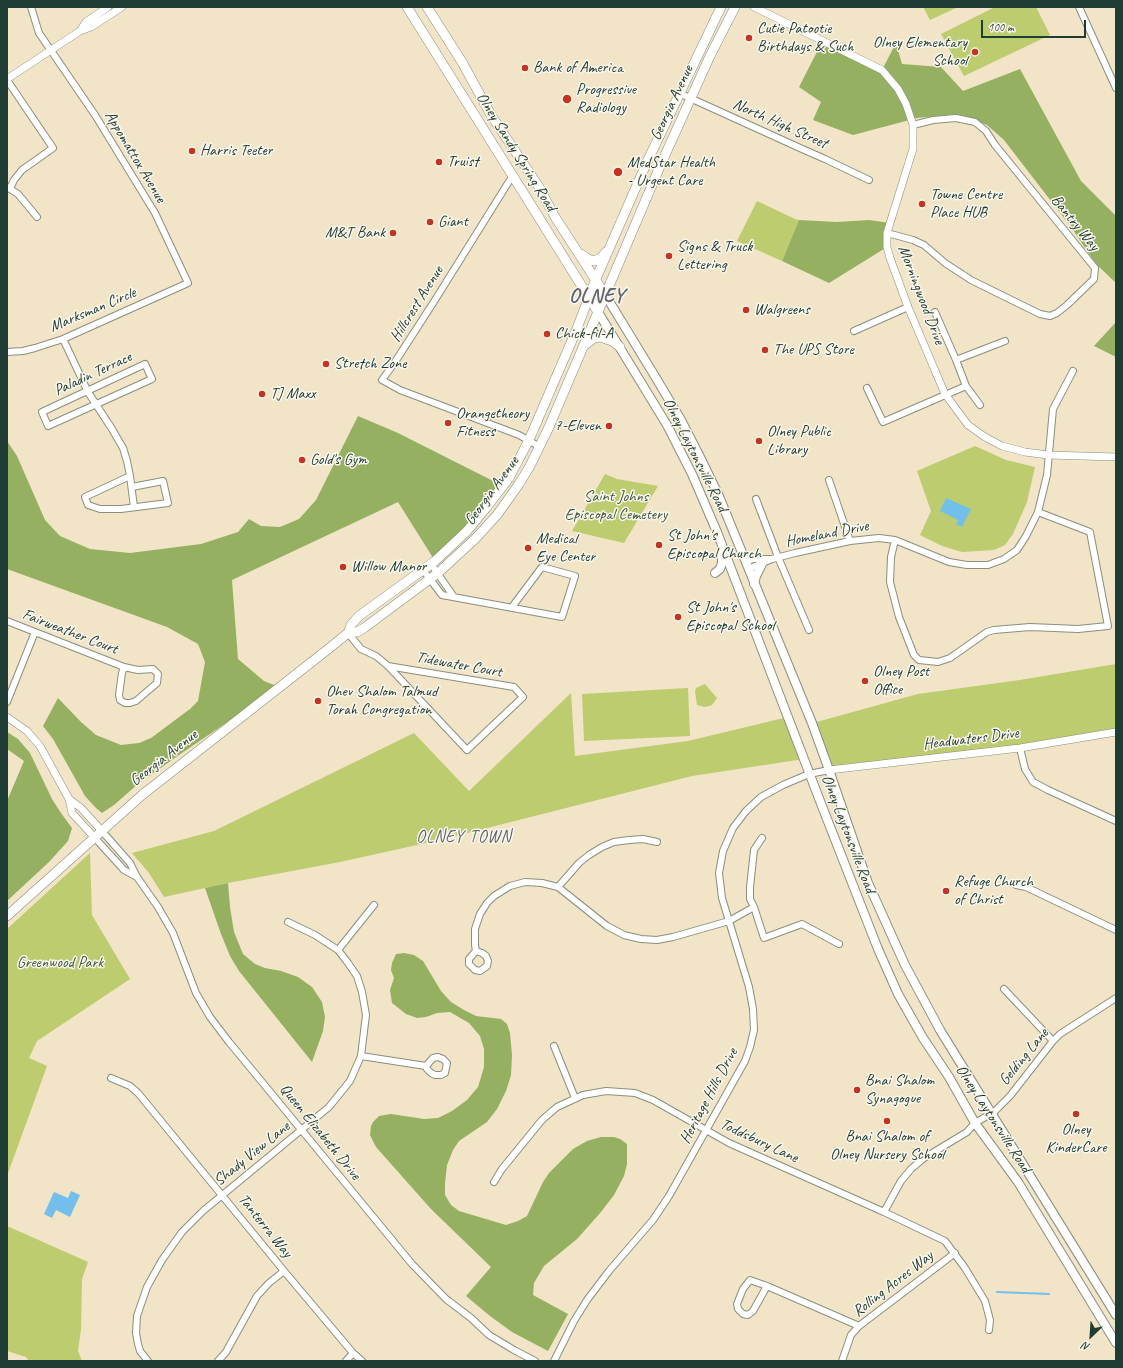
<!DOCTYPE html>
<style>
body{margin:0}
#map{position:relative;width:1123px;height:1368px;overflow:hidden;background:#f1e4c7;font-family:Caveat,sans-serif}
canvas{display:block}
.frame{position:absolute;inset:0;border:8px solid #1f3d34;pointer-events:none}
.north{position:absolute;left:1071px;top:1316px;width:40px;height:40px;-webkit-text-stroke:3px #fbf7ec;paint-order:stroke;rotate:205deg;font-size:11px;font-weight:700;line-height:16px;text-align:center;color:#1f3d34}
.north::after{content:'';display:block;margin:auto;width:14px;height:18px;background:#1f3d34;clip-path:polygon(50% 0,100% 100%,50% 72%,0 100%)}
.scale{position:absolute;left:981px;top:20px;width:105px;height:18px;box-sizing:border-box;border:2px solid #1f3d34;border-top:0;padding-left:5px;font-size:12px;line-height:14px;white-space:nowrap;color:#1f3d34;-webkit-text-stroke:3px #fbf7ec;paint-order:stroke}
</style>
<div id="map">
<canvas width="1123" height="1368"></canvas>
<div class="frame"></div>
<div class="north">N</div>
<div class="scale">100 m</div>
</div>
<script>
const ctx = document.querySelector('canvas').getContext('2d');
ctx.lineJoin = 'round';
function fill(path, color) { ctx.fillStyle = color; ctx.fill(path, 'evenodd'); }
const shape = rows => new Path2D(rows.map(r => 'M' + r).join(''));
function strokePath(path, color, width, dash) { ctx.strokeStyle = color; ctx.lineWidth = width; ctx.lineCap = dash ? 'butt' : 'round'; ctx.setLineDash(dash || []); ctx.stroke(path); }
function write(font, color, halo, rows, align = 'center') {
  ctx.font = font + ' Caveat,sans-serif'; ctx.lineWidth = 3; ctx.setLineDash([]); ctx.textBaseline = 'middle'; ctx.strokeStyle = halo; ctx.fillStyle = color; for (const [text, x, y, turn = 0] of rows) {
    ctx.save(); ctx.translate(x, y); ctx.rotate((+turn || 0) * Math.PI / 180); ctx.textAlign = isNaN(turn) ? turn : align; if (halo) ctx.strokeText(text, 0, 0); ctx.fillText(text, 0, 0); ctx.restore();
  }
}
fill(shape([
 [923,7,958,7,930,20],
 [995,7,1036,7,1050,35,964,76,941,34],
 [757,201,795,219,799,220,782,261,737,241],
 [975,446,1006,460,1035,467,1027,502,1013,534,1005,545,994,550,962,552,942,546,920,535,931,511,917,471],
 [605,474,617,479,658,486,624,543,572,531],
 [1116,664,1116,732,829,770,813,723,918,694,1020,680],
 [705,684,717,698,712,705,705,707,697,705,695,691,696,688],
 [688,688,690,736,584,741,582,694],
 [571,693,575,756,688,741,788,717,804,759,692,776,444,839,340,862,228,883,164,897,149,873,132,853,214,831,414,733,469,791],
 [90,853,92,915,130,979,37,1041,29,1058,47,1066,7,1176,7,929],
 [7,1226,88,1262,82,1279,81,1329,78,1351,82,1361,29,1361,26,1357,7,1351]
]), '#bccc6e');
fill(shape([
 [823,40,882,70,896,43,902,64,941,67,963,91,1020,69,1081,181,1116,216,1116,283,1096,264,1071,227,1004,140,987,125,969,117,956,114,917,118,853,135,813,120,821,102,799,87],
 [799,220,837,222,869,220,890,223,887,247,829,283,782,261],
 [1116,322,1116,357,1094,346],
 [358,416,398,433,503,486,435,561,398,502,232,580,238,659,264,681,279,687,179,755,138,784,114,805,102,813,96,808,85,796,53,739,43,726,58,698,81,722,96,735,121,745,139,743,151,738,190,709,198,701,205,662,198,644,167,627,7,569,7,441,17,456,45,520,60,536,90,549,130,553,201,544,238,532,249,519,261,526,280,527,299,519,316,500],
 [7,732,18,739,30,753,52,799,61,813,72,828,68,841,49,862,7,901,7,801,24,761,7,749],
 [228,883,230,907,234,932,243,954,255,964,265,968,281,971,298,977,312,987,322,1002,325,1017,323,1031,312,1062,239,971,230,956,221,934,205,888],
 [404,953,414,955,423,961,441,991,451,1002,464,1010,476,1016,501,1019,507,1024,510,1033,512,1055,511,1075,506,1091,497,1109,487,1122,459,1141,453,1150,447,1165,445,1183,445,1195,451,1205,459,1211,506,1225,518,1221,527,1216,543,1182,549,1173,573,1149,587,1141,601,1137,614,1137,620,1139,627,1144,627,1164,624,1176,614,1195,601,1212,577,1239,544,1266,534,1283,533,1295,568,1314,548,1351,512,1332,490,1316,466,1296,491,1267,431,1209,376,1147,370,1135,371,1126,373,1122,379,1116,391,1114,424,1119,438,1118,452,1111,467,1100,478,1087,484,1067,484,1049,480,1036,469,1023,450,1012,437,1013,426,1017,417,1018,406,1014,392,1003,390,990,394,978,391,970,392,963,396,954]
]), '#95b061');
fill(shape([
 [946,498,971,509,962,527,956,524,958,520,940,511],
 [71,1191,80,1195,70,1217,56,1210,52,1218,44,1214,54,1192,68,1198]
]), '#72bfec');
strokePath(shape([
 [997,1292,1049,1294]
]), '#72bfec', 2);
const minor = shape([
 [1079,7,1116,88],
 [7,80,53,148,22,170,14,180,10,189],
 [679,93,800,148,825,159,869,180],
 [513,175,435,300,395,362,382,380,400,390,519,435,540,447],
 [7,187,18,194,37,217],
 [887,233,913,240,924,245,945,263,971,280,1040,314,1050,316,1057,313,1067,305,1094,279,1095,268,995,145,986,131,975,122,956,118,933,120,913,125],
 [935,312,956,360],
 [854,331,908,307],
 [63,339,88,392,112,429,123,448,127,461,130,476,134,507],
 [7,352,23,351,35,348,63,339,188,283,155,213,95,115,39,33,31,7],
 [145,364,152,379,48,426,42,412,145,364],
 [966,386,980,405],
 [867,388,883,422,966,386,956,360,1005,341],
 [130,476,85,497,88,505,100,509,121,509,168,503,163,481,132,487],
 [829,480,850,541],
 [756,499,778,557,809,630],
 [895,540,891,557,890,582,899,617,914,655,919,660,938,662,950,658,987,632,994,630,1030,627,1078,629,1108,626,1090,532,1038,512],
 [745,562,754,559,770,559],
 [431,564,454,597],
 [748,569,772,559,795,553,850,541,879,538,895,540,949,562,967,565,988,565,1004,559,1017,550,1026,536,1038,512,1047,475,1053,409,1073,371],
 [423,570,442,595,562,617,575,576,542,567,512,607],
 [7,621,124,667,122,673,119,695,120,700,125,703,130,703,136,701,157,683,158,674,153,669,138,670,124,667],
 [348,633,361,649,376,656,388,666,467,750,523,697,514,687,388,666],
 [7,702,35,632],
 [1020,748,1025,769,1033,782,1048,790,1116,821],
 [101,830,130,863,137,877,158,907,173,933,196,993,210,1017,229,1042,412,1264,446,1299,471,1318,489,1335,514,1350,535,1361],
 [94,837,124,870,137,877],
 [1016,885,1026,887,1116,930],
 [558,887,579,863,589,855,602,847,614,842,629,840,643,839,657,842],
 [754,907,750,899,750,887,754,850,762,838],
 [338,950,374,905],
 [476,951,469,959,469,964,475,970,480,971,487,966,488,961,486,956,482,953,476,951,475,945,475,929,480,914,487,903,494,896,510,886,525,882,542,883,558,887,607,926,624,935,641,939,657,940,673,937,729,921,754,907,764,938,802,924,839,944],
 [1004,989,1053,1041],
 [554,1046,575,1098],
 [361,1056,426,1066,433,1058,438,1057,443,1059,447,1063,445,1073,441,1075,435,1075,431,1073,427,1069,426,1066],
 [111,1078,130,1086,138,1093,284,1271,353,1353,362,1361],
 [494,1182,502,1169,542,1120,557,1107,583,1095,606,1091,635,1093,653,1100,729,1143,884,1212,945,1241,965,1268,985,1301,990,1320,989,1330],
 [884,1212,901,1181,911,1169,924,1158,967,1132,975,1123,994,1112,1010,1096,1053,1041,1060,1034,1116,998],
 [767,1286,753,1311,748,1315,743,1314,738,1309,737,1304,743,1289,750,1280,767,1286,859,1326],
 [148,1361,140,1351,138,1344,136,1333,137,1316,147,1287,162,1260,182,1232,203,1211,329,1107,350,1081,361,1056,366,1015,362,992,357,976,348,963,338,950,315,935,288,922],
 [218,1361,226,1352,257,1296,269,1283,284,1271],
 [346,1361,353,1353],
 [554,1361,574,1321,587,1300,609,1271,653,1220,669,1196,745,1061,750,1047,754,1030,753,1009,749,987,722,898,719,873,723,851,733,828,746,811,761,797,783,785,809,774,829,770],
 [842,1361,851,1335,859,1326,955,1253]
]);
const tertiary = shape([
 [754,7,882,70,898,89,906,104,913,125,913,149,890,223,887,233,887,247,890,258,908,307,945,394,968,425,985,437,1002,446,1025,452,1048,455,1116,457],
 [80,31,86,22,108,7],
 [7,79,80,31,91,27,122,7],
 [7,717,27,731,40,746,69,799,72,813,94,837],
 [829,770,1020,748,1116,732],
 [69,799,81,808,101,830]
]);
const secondary = shape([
 [606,296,656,378,681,420,700,457,718,494,812,723,829,770,868,883,905,965,940,1030,1116,1315],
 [598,312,667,425,692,474,717,532,820,801,878,949,898,994,923,1038,949,1077,975,1123,1018,1182,1116,1343],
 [715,573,720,569,722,563,722,551],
 [754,584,756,576,762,564]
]);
const primary = shape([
 [407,7,598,312],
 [427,7,462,62,491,115,539,187,555,217,606,296],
 [581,254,588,259,594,261,601,258,606,252],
 [585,345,594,338,600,337,612,341,620,347],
 [348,633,357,632,364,628,438,573,475,539,497,515,519,484,530,466,549,427,661,164,710,56,735,7],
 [7,916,142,795,327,650,348,633,351,625,359,616,435,561,467,531,486,508,509,478,529,440,576,331,595,281,647,162,721,7]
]);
strokePath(minor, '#88907e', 8);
strokePath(tertiary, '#88907e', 8);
strokePath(secondary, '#88907e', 10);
strokePath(primary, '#88907e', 10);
strokePath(minor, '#fff', 6);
strokePath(tertiary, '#fff', 7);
strokePath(secondary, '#fff', 8);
strokePath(primary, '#fff', 9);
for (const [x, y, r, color] of [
 [749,38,4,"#c8321e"],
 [975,52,4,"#c8321e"],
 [525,68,4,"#c8321e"],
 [567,99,5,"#c8321e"],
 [192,151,4,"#c8321e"],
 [439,162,4,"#c8321e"],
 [618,172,5,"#c8321e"],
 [922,204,4,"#c8321e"],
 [430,222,4,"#c8321e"],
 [393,233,4,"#c8321e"],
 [669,256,4,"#c8321e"],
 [746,310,4,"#c8321e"],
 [547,334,4,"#c8321e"],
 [765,350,4,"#c8321e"],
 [326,364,4,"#c8321e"],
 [262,394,4,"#c8321e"],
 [448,423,4,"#c8321e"],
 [609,426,4,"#c8321e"],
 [759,441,4,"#c8321e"],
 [302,460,4,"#c8321e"],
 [659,545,4,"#c8321e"],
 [528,548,4,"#c8321e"],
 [343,567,4,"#c8321e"],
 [678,617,4,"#c8321e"],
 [865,681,4,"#c8321e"],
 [318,701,4,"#c8321e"],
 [946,891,4,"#c8321e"],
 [857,1090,4,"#c8321e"],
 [1076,1114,4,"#c8321e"],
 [887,1121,4,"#c8321e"]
]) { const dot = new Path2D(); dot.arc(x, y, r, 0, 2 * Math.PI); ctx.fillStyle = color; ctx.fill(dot); strokePath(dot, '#fbf7ec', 1.5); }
write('16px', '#1f3d34', '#fbf7ec', [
 ["Cutie Patootie",757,29],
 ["Birthdays & Such",757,47],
 ["Olney Elementary",967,43,"right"],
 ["School",967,61,"right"],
 ["Bank of America",533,68],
 ["Progressive",576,90],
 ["Radiology",576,108],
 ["Harris Teeter",200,151],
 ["Truist",447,162],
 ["MedStar Health",627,163],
 ["- Urgent Care",627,181],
 ["Towne Centre",930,195],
 ["Place HUB",930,213],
 ["Giant",438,222],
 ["M&T Bank",385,233,"right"],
 ["Signs & Truck",677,247],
 ["Lettering",677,265],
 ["Walgreens",754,310],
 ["Chick-fil-A",555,334],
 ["The UPS Store",773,350],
 ["Stretch Zone",334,364],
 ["TJ Maxx",270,394],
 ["Orangetheory",456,414],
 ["Fitness",456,432],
 ["7-Eleven",601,426,"right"],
 ["Olney Public",767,432],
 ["Library",767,450],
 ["Gold's Gym",310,460],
 ["St John's",667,536],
 ["Episcopal Church",667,554],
 ["Medical",536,539],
 ["Eye Center",536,557],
 ["Willow Manor",351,567],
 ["St John's",686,608],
 ["Episcopal School",686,626],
 ["Olney Post",873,672],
 ["Office",873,690],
 ["Ohev Shalom Talmud",326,692],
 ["Torah Congregation",326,710],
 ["Refuge Church",954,882],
 ["of Christ",954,900],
 ["Bnai Shalom",865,1081],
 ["Synagogue",865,1099],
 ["Olney",1076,1130,"center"],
 ["KinderCare",1076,1148,"center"],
 ["Bnai Shalom of",887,1137,"center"],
 ["Olney Nursery School",887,1155,"center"]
], 'left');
write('16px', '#1f3d34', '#fbf7ec', [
 ["Georgia Avenue",672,103,-65],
 ["North High Street",780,124,24],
 ["Olney Sandy Spring Road",516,152,58],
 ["Appomattox Avenue",135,157,59],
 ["Bantry Way",1075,223,51],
 ["Morningwood Drive",921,295,69],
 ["Hillcrest Avenue",417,304,-58],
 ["Marksman Circle",93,310,-23],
 ["Paladin Terrace",93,374,-25],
 ["Olney Laytonsville Road",695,455,63],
 ["Georgia Avenue",492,491,-54],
 ["Homeland Drive",827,534,-11],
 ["Fairweather Court",70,632,21],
 ["Tidewater Court",459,665,10],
 ["Headwaters Drive",971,739,-7],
 ["Georgia Avenue",164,758,-38],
 ["Olney Laytonsville Road",848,834,69],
 ["Gelding Lane",1024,1057,-51],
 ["Heritage Hills Drive",709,1096,-62],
 ["Olney Laytonsville Road",993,1119,57],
 ["Queen Elizabeth Drive",320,1132,51],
 ["Toddsbury Lane",759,1141,25],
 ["Shady View Lane",252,1154,-39],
 ["Tanterra Way",265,1226,51],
 ["Rolling Acres Way",893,1284,-38]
]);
write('16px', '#3e5a40', '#fbf7ec', [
 ["Saint Johns",616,497],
 ["Episcopal Cemetery",616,515],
 ["Greenwood Park",60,963]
]);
ctx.letterSpacing = '1px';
write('17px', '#606472', '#fbf7ec', [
 ["OLNEY TOWN",464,838]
]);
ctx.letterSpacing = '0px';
ctx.letterSpacing = '1px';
write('bold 20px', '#606472', '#fbf7ec', [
 ["OLNEY",597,297]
]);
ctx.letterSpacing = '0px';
</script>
